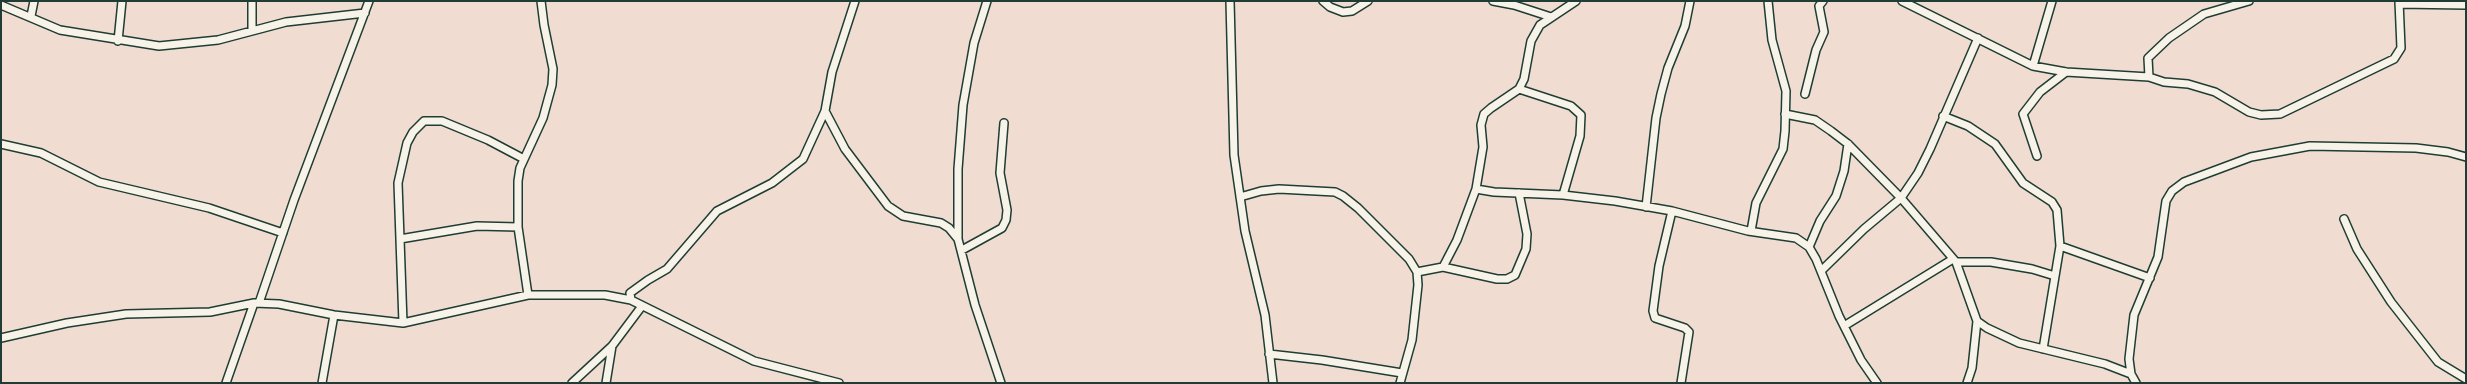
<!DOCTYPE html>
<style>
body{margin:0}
#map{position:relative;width:2467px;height:384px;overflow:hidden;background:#f0dcd1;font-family:Itim,sans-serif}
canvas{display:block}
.frame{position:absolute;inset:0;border:2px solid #1f3d34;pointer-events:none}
</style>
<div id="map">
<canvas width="2467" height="384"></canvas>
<div class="frame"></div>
</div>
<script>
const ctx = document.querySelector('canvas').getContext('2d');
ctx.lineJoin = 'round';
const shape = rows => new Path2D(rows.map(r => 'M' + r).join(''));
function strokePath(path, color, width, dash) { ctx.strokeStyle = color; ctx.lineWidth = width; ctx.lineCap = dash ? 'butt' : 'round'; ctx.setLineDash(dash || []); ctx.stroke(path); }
const street = shape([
 [252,1,252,29],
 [1230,1,1234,155,1245,231,1265,315,1273,383],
 [1323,1,1330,7,1343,12,1352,11,1368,1],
 [1493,1,1514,5,1551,17],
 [1902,1,2033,66,2066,72,2149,77,2164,82,2188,84,2215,92,2249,112,2261,115,2280,114,2394,59,2401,48,2399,1],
 [2399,4,2466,5],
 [1,5,60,30,159,46,218,40,286,22,365,13],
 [31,16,34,1],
 [118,41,122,1],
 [2033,66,2052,1],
 [2149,77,2148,58,2169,38,2204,14,2249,1],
 [1519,89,1571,106,1581,115,1580,136,1563,195],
 [1805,94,1816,50,1824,32,1819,6,1823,1],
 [825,111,845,149,888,206,903,216,941,223,949,228,958,239,975,305,1001,383],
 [1785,114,1815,120,1831,131,1848,144,1901,198,1956,262,1977,321,1987,328,2019,343,2105,364,2131,374],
 [1943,116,1968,126,1995,144,2023,183,2052,202,2057,210,2060,246,2043,349],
 [1,144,41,153,99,182,209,208,283,233],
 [2037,156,2023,114,2040,92,2066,72],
 [1476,189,1494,192,1563,195,1615,201,1672,211,1748,231,1796,238,1809,247,1816,259,1839,316,1861,360,1877,383],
 [1240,197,1261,191,1279,189,1335,192,1343,196,1358,208,1409,259,1417,272,1418,285,1412,340,1400,383],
 [1646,207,1656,118,1661,94,1668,68,1685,26,1690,1],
 [1672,211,1659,266,1653,311,1655,318,1685,328,1689,332,1681,383],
 [2344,219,2357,249,2391,302,2438,362,2466,379],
 [1751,231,1756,203,1783,149,1785,131,1786,91,1772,40,1768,1],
 [400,239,477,226,518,227],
 [958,239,958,169,963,105,974,43,987,1],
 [2060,246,2150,278],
 [1809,247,1820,221,1836,196,1844,171,1848,144],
 [962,250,1002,228,1006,220,1007,210,1000,173,1004,123],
 [1956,262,1991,262,2032,269,2055,276],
 [1443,267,1457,240,1476,189,1483,147,1481,125,1484,114,1491,108,1519,89,1524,79,1531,41,1540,25,1576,1],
 [1821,271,1864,229,1901,198,1918,173,1930,149,1978,38],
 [1417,272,1443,267,1497,279,1507,279,1515,275,1526,249,1527,234,1519,193],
 [528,295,518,227,518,181,520,168,543,118,552,85,553,69,544,25,541,1],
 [631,300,630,293,648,280,667,269,717,211,772,183,803,159,825,111,832,72,855,1],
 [259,303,294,200,369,1],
 [403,323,398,183,407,143,413,132,424,121,442,121,488,140,524,159],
 [1844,326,1953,259],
 [1,338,67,323,126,314,210,312,254,303,279,304,334,315,403,323,528,295,605,295,631,300,754,361,839,383],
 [1269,354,1322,360,1402,373],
 [226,383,254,303],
 [322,383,334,315],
 [572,383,612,346,642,306],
 [606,383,612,346],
 [1967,383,1972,368,1977,321],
 [2136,383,2131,374,2129,359,2134,315,2158,257,2166,201,2172,191,2184,182,2251,157,2310,146,2416,148,2448,152,2466,157]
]);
strokePath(street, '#1f3d34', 10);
strokePath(street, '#f7f3e8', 7);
</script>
